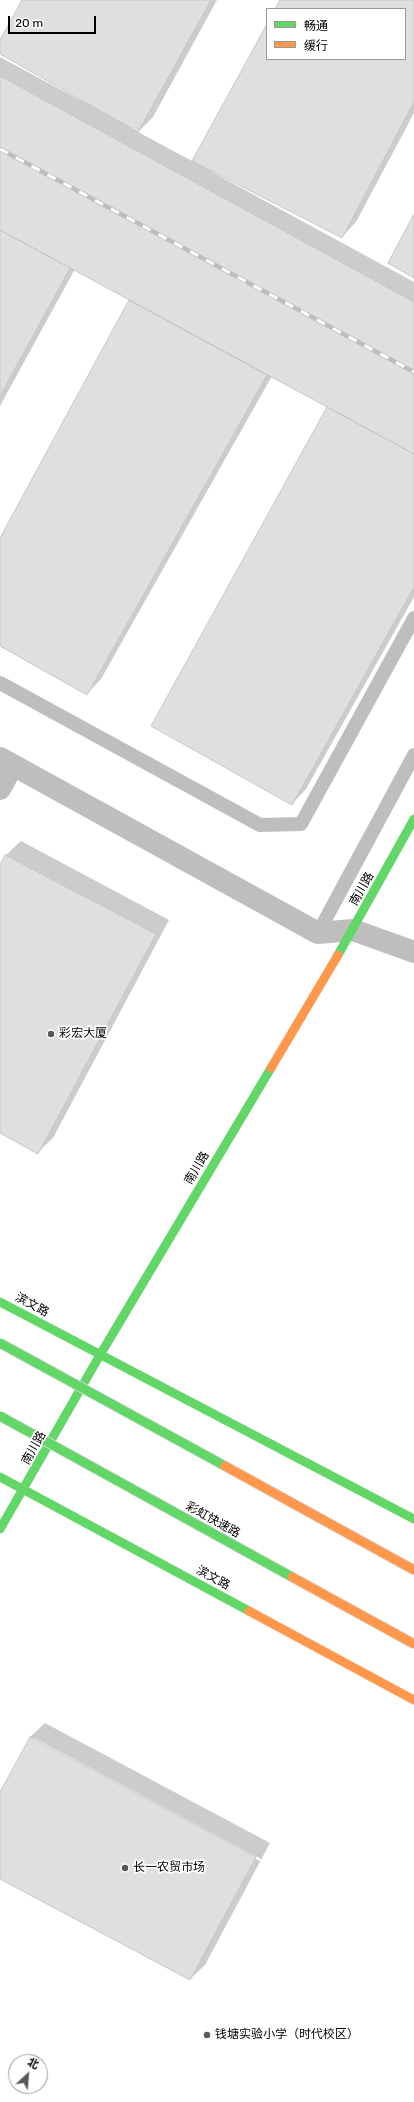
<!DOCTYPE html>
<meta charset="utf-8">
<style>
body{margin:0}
#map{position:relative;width:414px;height:2102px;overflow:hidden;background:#fff;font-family:Rubik,"Noto Sans SC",sans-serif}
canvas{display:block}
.legend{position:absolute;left:266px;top:8px;width:140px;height:52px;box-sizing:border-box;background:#fff;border:1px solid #999;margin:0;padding:5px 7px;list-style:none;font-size:12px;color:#000}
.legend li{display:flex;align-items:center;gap:8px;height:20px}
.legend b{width:20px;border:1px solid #999}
.north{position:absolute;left:8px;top:2054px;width:40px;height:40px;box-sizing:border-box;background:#fff;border:1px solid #999;border-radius:50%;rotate:26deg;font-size:11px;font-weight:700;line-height:16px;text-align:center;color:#000}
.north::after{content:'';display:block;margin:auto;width:14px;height:18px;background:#595959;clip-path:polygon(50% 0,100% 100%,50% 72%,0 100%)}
.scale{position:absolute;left:8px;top:16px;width:88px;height:18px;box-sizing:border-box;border:2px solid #000;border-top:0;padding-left:5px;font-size:12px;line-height:14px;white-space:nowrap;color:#000;-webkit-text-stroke:3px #fff;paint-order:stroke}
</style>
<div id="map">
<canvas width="414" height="2102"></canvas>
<ul class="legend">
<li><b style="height:5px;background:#63d668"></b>畅通</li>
<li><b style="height:5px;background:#ff974d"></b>缓行</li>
</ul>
<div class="north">北</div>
<div class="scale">20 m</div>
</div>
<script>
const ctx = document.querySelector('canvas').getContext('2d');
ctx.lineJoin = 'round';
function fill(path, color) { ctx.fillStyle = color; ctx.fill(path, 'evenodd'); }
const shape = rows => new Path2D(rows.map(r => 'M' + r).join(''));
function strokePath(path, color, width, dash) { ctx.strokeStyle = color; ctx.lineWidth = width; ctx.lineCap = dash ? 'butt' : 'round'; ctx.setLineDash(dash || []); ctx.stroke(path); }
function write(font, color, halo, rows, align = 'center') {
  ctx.font = font + ' Rubik,"Noto Sans SC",sans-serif'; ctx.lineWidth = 3.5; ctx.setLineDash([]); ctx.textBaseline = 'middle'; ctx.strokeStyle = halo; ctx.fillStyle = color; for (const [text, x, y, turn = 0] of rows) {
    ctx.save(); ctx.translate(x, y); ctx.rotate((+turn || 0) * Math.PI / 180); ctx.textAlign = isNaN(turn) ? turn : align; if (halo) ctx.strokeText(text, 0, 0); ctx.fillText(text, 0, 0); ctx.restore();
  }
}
fill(shape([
 [24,0,217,0,153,117,138,132,192,161,267,26,267,59,405,59,405,9,276,9,281,0,414,0,414,113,356,222,342,237,213,170,212,172,414,282,414,597,306,789,292,804,152,726,328,407,272,376,101,679,87,694,0,645,0,541,131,300,75,269,0,406,0,57,82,101,83,100,0,52,0,42],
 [21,841,169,920,53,1138,38,1152,0,1132,0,867,6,855],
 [45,1723,270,1843,205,1965,190,1979,0,1878,0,1795,30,1737],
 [34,1738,261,1859,260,1861,34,1740]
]), '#0003');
const building = shape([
 [22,0,211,0,138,132,0,54,0,40,22,0],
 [280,0,414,0,414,102,342,238,192,161,267,24,267,59,405,59,405,9,275,9,280,0],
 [0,76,414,302,414,454,0,230,0,76],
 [414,214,414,278,388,263,414,214],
 [0,230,70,268,0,396,0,230],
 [129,300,267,375,87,695,0,646,0,538,129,300],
 [327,407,414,454,414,587,292,805,151,726,327,407],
 [5,855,156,934,38,1154,0,1133,0,865,5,855],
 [30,1737,256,1857,190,1980,0,1879,0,1792,30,1737]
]);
fill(building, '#dfdfdf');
strokePath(building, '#c7c7c7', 1);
strokePath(shape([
 [0,683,260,825,301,824,414,618],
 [318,933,414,755]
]), '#bebebe', 14);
strokePath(shape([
 [0,758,318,933,353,930,414,952],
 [0,789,13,765]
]), '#bebebe', 22);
strokePath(shape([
 [338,955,414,819],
 [0,1302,414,1519],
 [0,1477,249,1611],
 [0,1529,100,1355,271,1068]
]), '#63d668', 9);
strokePath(shape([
 [271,1068,338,955],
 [249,1611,414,1700]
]), '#ff974d', 9);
const rail = shape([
 [0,149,414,372]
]);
strokePath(rail, '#bebebe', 4.5);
strokePath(rail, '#fff', 3, [9]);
const fastBridge = shape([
 [0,1343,225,1466],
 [0,1416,292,1577]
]);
const slowBridge = shape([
 [225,1466,414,1570],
 [292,1577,414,1644]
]);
strokePath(fastBridge, '#dbdbdb', 11, []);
strokePath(slowBridge, '#dbdbdb', 11, []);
strokePath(fastBridge, '#63d668', 9);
strokePath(slowBridge, '#ff974d', 9);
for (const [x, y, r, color] of [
 [51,1034,4,"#595959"],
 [125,1868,4,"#595959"],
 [207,2035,4,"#595959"]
]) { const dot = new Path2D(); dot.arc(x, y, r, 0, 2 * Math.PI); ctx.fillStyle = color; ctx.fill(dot); strokePath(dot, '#fff', 1.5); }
write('12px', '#000', '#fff', [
 ["南川路",362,889,-61],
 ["南川路",197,1168,-59],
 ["滨文路",32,1305,28],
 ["南川路",34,1448,-61],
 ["彩虹快速路",213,1520,29],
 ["滨文路",213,1578,28]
]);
write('12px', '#000', '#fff', [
 ["彩宏大厦",59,1034],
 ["长一农贸市场",133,1868],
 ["钱塘实验小学（时代校区）",215,2035]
], 'left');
</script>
